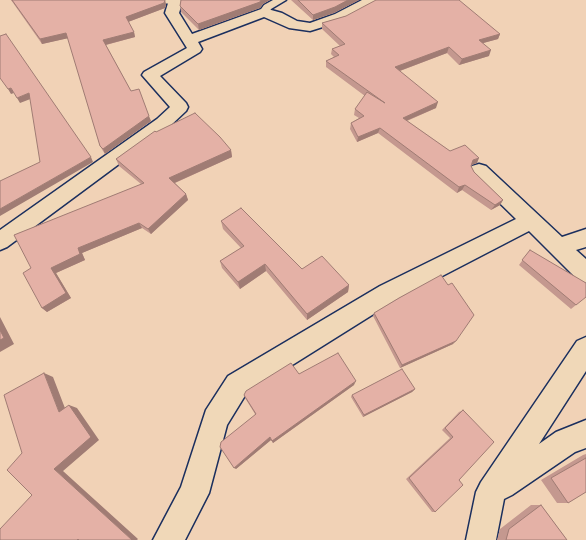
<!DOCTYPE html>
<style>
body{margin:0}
canvas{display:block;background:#f1d2b6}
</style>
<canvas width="586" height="540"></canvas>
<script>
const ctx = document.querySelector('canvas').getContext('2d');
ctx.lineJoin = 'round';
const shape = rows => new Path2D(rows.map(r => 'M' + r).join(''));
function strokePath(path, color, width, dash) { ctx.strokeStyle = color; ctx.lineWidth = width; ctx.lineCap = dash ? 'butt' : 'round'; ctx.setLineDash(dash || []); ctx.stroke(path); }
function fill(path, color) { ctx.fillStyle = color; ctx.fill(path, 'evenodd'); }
const service = shape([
 [153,0,179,0,180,1,175,4,158,3,153,0],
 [273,0,286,0,271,9,268,14,260,14,259,12,264,5,273,0]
]);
const minor = shape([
 [169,0,183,0,179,13,192,34,264,8,282,13,297,21,310,23,335,14,362,0,379,0,377,3,345,20,310,31,289,28,264,17,198,42,202,49,200,52,160,76,186,103,188,107,186,111,169,127,7,247,0,250,0,230,157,119,170,107,142,75,144,72,187,48,165,13,169,0],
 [479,164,486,166,562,237,586,229,586,247,576,250,586,259,586,283,578,280,529,231,396,300,246,394,227,425,209,493,185,540,153,540,181,487,206,410,228,376,380,286,516,219,472,176,470,171,472,166,479,164],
 [586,337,586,371,539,444,556,432,586,420,586,448,575,452,512,495,504,499,496,540,466,540,476,492,481,482,577,341,586,337]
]);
strokePath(service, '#1b2f5e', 3);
strokePath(minor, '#1b2f5e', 3);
fill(service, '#f0d8b8');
fill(minor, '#f0d8b8');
fill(shape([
 [11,0,165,0,166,5,165,8,128,22,134,32,135,37,106,45,131,91,151,121,105,154,103,151,100,146,68,38,42,44],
 [181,0,270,0,263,4,260,8,199,30,181,12,180,6],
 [291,0,359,0,334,13,313,20],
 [346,16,500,34,498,39,483,43,489,56,459,65,447,53,400,71,436,108,407,121,450,151,477,163,472,165,471,166,474,172,503,200,500,205,491,210,462,190,457,193,378,133,357,142,350,129,351,123,359,118,354,115,355,109,365,96,326,67,326,61,334,57,331,54,332,49,340,46,322,29,322,23],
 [156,132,231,150,232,157,175,183,186,194,188,200,151,234,142,228,82,253,85,260,56,273,71,298,47,312,42,308,31,268,141,184,119,166,116,159],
 [221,221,302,269,349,285,348,292,307,320,266,271,240,289,222,268,220,261,241,248,223,229],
 [530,250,576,305,571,309,519,265],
 [374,313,453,344,400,368,373,316],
 [299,374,354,385,273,443,271,440,236,469,255,414,245,398,244,395],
 [415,389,412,392,363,417,351,397,352,395],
 [463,410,435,512,432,512,406,479,450,438,442,430,459,412],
 [586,454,586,492,568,503,557,503,541,480,583,455],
 [531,505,541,505,567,540,497,540,500,529]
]), '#c4988f');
fill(shape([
 [165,0,166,5,165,8,128,22,126,17],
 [261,0,270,0,263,4,260,8,199,30,198,24],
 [348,0,359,0,334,13,313,20,313,15],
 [134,32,135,37,105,45,103,40],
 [66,33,69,38,42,44,40,39],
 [500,34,498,39,476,45,479,40],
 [449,47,447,53,394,73,395,67],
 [491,50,489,56,459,65,462,59],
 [11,88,14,93,11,94,8,89],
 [29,93,33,98,20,103,17,98],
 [438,102,436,108,401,123,403,118],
 [149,116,151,121,105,154,103,149],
 [380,128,378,133,357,142,358,137],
 [231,150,232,157,172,184,169,178],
 [91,157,93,162,0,216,0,209],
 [479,158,477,163,471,165,473,160],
 [465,185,462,190,457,193,459,187],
 [186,194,188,200,151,234,148,229],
 [503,200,500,205,491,210,495,205],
 [139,223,142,228,82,253,85,260,56,273,71,298,47,312,42,308,51,268,78,248],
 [265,264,266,271,240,289,238,282],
 [349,285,348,292,307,320,307,314],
 [0,317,14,344,0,352],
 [456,341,453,344,400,368,402,365],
 [44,373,53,377,68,416,59,412],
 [356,381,354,385,273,443,272,441],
 [415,389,412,392,363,417,364,415],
 [69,405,77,408,99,440,63,471,138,539,137,540,132,540,54,469],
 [270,437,271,440,236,469,234,468]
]), '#a07c74');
const building = shape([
 [12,0,165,0,164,3,126,17,134,32,103,40,131,91,139,89,149,116,103,149,100,146,66,33,40,39,12,0],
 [181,0,261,0,260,2,198,24,180,6,181,0],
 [298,0,348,0,335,7,313,15,298,0],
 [376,0,459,0,500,34,479,40,491,50,462,59,449,47,395,67,438,102,403,118,450,151,465,145,479,158,473,160,471,166,474,172,503,200,495,205,465,185,459,187,380,128,358,137,351,123,364,116,355,109,367,92,385,103,326,61,339,55,332,49,345,44,322,23,346,16,376,0],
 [6,34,91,157,0,209,0,181,40,162,29,93,17,98,11,88,8,89,0,78,0,36,6,34],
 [195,113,220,137,231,150,169,178,186,194,148,229,139,223,78,248,80,254,51,268,66,293,42,308,23,273,31,268,14,235,144,183,116,159,155,131,156,132,195,113],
 [241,208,302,269,322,256,349,285,307,314,265,264,238,282,220,261,244,246,221,221,241,208],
 [530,250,586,283,586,297,576,305,522,260,530,250],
 [441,275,448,285,452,283,474,315,456,341,402,365,374,313,399,298,441,275],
 [0,330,4,338,0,340,0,330],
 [338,353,356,381,272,441,270,437,234,468,220,447,221,442,256,414,244,395,246,391,291,363,299,374,338,353],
 [402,369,415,389,364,415,352,395,402,369],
 [44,373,59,412,69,405,91,437,54,469,132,540,79,540,78,539,77,540,0,540,0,529,32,495,7,470,22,453,4,395,44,373],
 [463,410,494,442,459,480,463,485,435,512,409,478,453,437,445,428,463,410],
 [586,458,586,492,568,503,551,478,586,458],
 [541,505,567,540,506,540,509,529,541,505]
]);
fill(building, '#e4b1a6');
strokePath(building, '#a07c74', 1);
</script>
